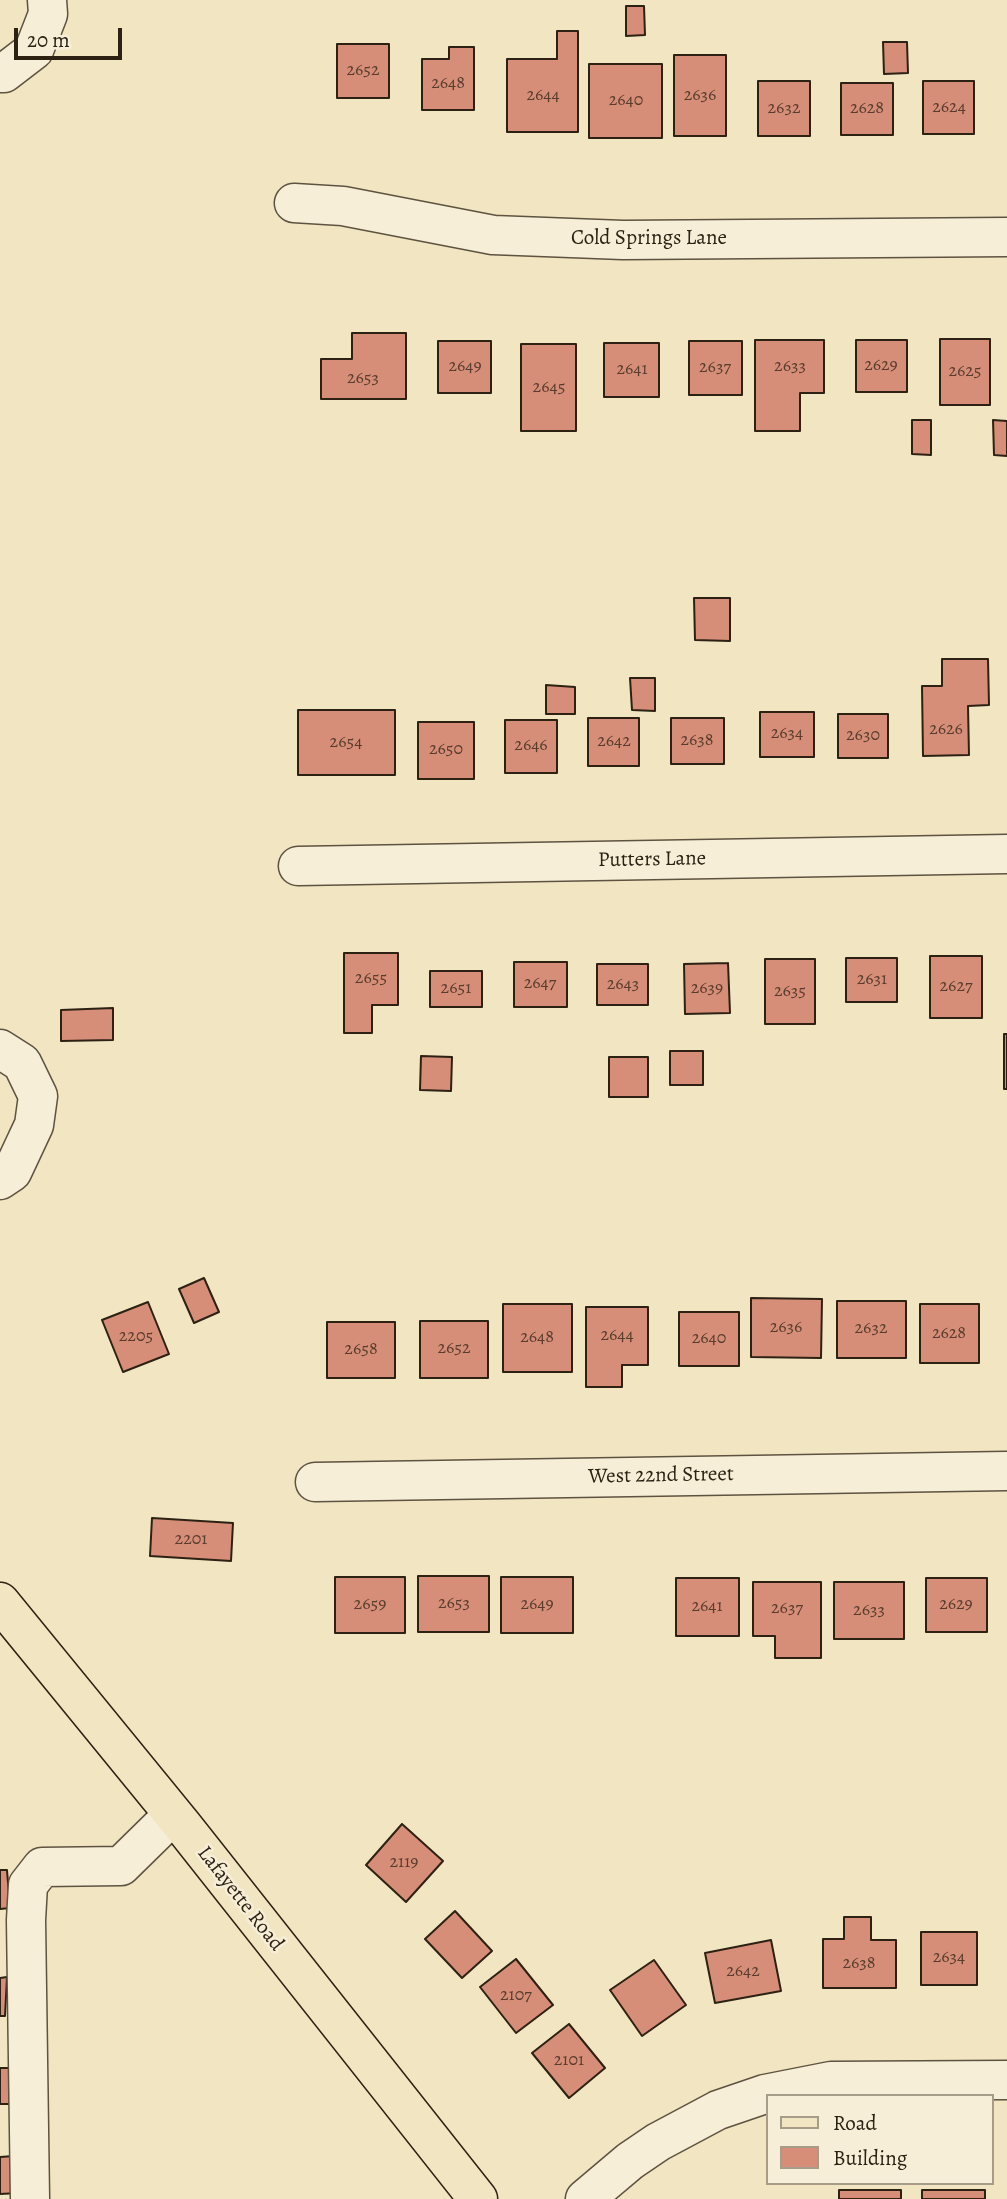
<!DOCTYPE html>
<style>
body{margin:0}
#map{position:relative;width:1007px;height:2199px;overflow:hidden;background:#f1e5c2;font-family:Alegreya,serif}
canvas{display:block}
.legend{position:absolute;left:766px;top:2094px;width:228px;height:91px;box-sizing:border-box;background:#f6eed7;border:2px solid #a69c89;margin:0;padding:9px 12px;list-style:none;font-size:21px;color:#2d2114}
.legend li{display:flex;align-items:center;gap:14px;height:35px}
.legend b{width:35px;border:2px solid #a69c89}
.scale{position:absolute;left:14px;top:28px;width:108px;height:32px;box-sizing:border-box;border:4px solid #2d2114;border-top:0;padding-left:9px;font-size:21px;line-height:24px;white-space:nowrap;color:#2d2114;-webkit-text-stroke:5px #f6eed7;paint-order:stroke}
</style>
<div id="map">
<canvas width="1007" height="2199"></canvas>
<ul class="legend">
<li><b style="height:9px;background:#f1e5c2"></b>Road</li>
<li><b style="height:19px;background:#d78e78"></b>Building</li>
</ul>
<div class="scale">20 m</div>
</div>
<script>
const ctx = document.querySelector('canvas').getContext('2d');
ctx.lineJoin = 'round';
function fill(path, color) { ctx.fillStyle = color; ctx.fill(path, 'evenodd'); }
const shape = rows => new Path2D(rows.map(r => 'M' + r).join(''));
function strokePath(path, color, width, dash) { ctx.strokeStyle = color; ctx.lineWidth = width; ctx.lineCap = dash ? 'butt' : 'round'; ctx.setLineDash(dash || []); ctx.stroke(path); }
function write(font, color, halo, rows, align = 'center') {
  ctx.font = font + ' Alegreya,serif'; ctx.lineWidth = 5; ctx.setLineDash([]); ctx.textBaseline = 'middle'; ctx.strokeStyle = halo; ctx.fillStyle = color; for (const [text, x, y, turn = 0] of rows) {
    ctx.save(); ctx.translate(x, y); ctx.rotate((+turn || 0) * Math.PI / 180); ctx.textAlign = isNaN(turn) ? turn : align; if (halo) ctx.strokeText(text, 0, 0); ctx.fillText(text, 0, 0); ctx.restore();
  }
}
const building = shape([
 [626,6,644,6,645,35,626,36,626,6],
 [557,31,578,31,578,132,507,132,507,59,557,59,557,31],
 [883,42,907,42,908,73,884,74,883,42],
 [337,44,389,44,389,98,337,98,337,44],
 [449,47,474,47,474,110,422,110,422,59,449,59,449,47],
 [674,55,726,55,726,136,674,136,674,55],
 [589,64,662,64,662,138,589,138,589,64],
 [758,81,810,81,810,136,758,136,758,81],
 [923,81,974,81,974,134,923,134,923,81],
 [841,83,893,83,893,135,841,135,841,83],
 [352,333,406,333,406,399,321,399,321,359,352,359,352,333],
 [940,339,990,339,990,405,940,405,940,339],
 [755,340,824,340,824,393,800,393,800,431,755,431,755,340],
 [856,340,907,340,907,392,856,392,856,340],
 [438,341,491,341,491,393,438,393,438,341],
 [689,341,742,341,742,395,689,395,689,341],
 [604,343,659,343,659,397,604,397,604,343],
 [521,344,576,344,576,431,521,431,521,344],
 [912,420,931,420,931,455,912,454,912,420],
 [993,420,1007,421,1007,456,994,455,993,420],
 [694,598,730,598,730,641,695,640,694,598],
 [942,659,988,659,989,705,968,706,969,755,923,756,922,686,942,686,942,659],
 [630,678,655,678,655,711,632,710,630,678],
 [546,685,575,687,575,714,546,714,546,685],
 [298,710,395,710,395,775,298,775,298,710],
 [760,712,814,712,814,757,760,757,760,712],
 [838,714,888,714,888,758,838,758,838,714],
 [588,718,639,718,639,766,588,766,588,718],
 [671,718,724,718,724,764,671,764,671,718],
 [505,720,557,720,557,773,505,773,505,720],
 [418,722,474,722,474,779,418,779,418,722],
 [344,953,398,953,398,1005,372,1005,372,1033,344,1033,344,953],
 [930,956,982,956,982,1018,930,1018,930,956],
 [846,958,897,958,897,1002,846,1002,846,958],
 [765,959,815,959,815,1024,765,1024,765,959],
 [514,962,567,962,567,1007,514,1007,514,962],
 [728,963,730,1013,685,1014,684,964,728,963],
 [597,964,648,964,648,1005,597,1005,597,964],
 [430,971,482,971,482,1007,430,1007,430,971],
 [113,1008,113,1040,61,1041,61,1010,113,1008],
 [1004,1034,1007,1034,1007,1089,1004,1089,1004,1034],
 [670,1051,703,1051,703,1085,670,1085,670,1051],
 [421,1056,452,1057,451,1091,420,1090,421,1056],
 [609,1057,648,1057,648,1097,609,1097,609,1057],
 [204,1278,219,1312,194,1323,179,1289,204,1278],
 [751,1298,822,1299,821,1358,751,1357,751,1298],
 [837,1301,906,1301,906,1358,837,1358,837,1301],
 [148,1302,169,1354,123,1372,102,1320,148,1302],
 [503,1304,572,1304,572,1372,503,1372,503,1304],
 [920,1304,979,1304,979,1363,920,1363,920,1304],
 [586,1307,648,1307,648,1365,622,1365,622,1387,586,1387,586,1307],
 [679,1312,739,1312,739,1366,679,1366,679,1312],
 [420,1321,488,1321,488,1378,420,1378,420,1321],
 [327,1322,395,1322,395,1378,327,1378,327,1322],
 [152,1518,233,1523,231,1561,150,1556,152,1518],
 [418,1576,489,1576,489,1632,418,1632,418,1576],
 [335,1577,405,1577,405,1633,335,1633,335,1577],
 [501,1577,573,1577,573,1633,501,1633,501,1577],
 [676,1578,739,1578,739,1636,676,1636,676,1578],
 [926,1578,987,1578,987,1632,926,1632,926,1578],
 [753,1582,821,1582,821,1658,775,1658,775,1636,753,1636,753,1582],
 [834,1582,904,1582,904,1639,834,1639,834,1582],
 [402,1824,443,1861,406,1902,366,1865,402,1824],
 [0,1870,7,1870,10,1908,0,1909,0,1870],
 [455,1911,492,1951,462,1978,425,1939,455,1911],
 [844,1917,871,1917,871,1940,896,1940,896,1988,823,1988,823,1939,844,1939,844,1917],
 [921,1932,977,1932,977,1985,921,1985,921,1932],
 [771,1940,781,1991,715,2003,705,1953,771,1940],
 [516,1959,553,2005,516,2033,480,1987,516,1959],
 [654,1960,686,2005,642,2036,610,1990,654,1960],
 [7,1977,5,2016,0,2016,0,1978,7,1977],
 [569,2024,605,2068,569,2098,532,2053,569,2024],
 [0,2068,13,2068,14,2104,0,2104,0,2068],
 [14,2156,19,2193,0,2194,0,2157,14,2156],
 [839,2190,901,2190,901,2199,839,2199,839,2190],
 [922,2190,985,2190,985,2199,922,2199,922,2190]
]);
fill(building, '#d78e78');
strokePath(building, '#2d2114', 2);
const minor = shape([
 [0,73,4,73,34,50,48,14,47,0],
 [294,203,343,206,493,235,623,240,1007,237],
 [298,866,1007,854],
 [0,1049,22,1063,38,1096,34,1125,12,1172,0,1180],
 [315,1482,1007,1471],
 [30,2199,26,1920,28,1885,42,1867,121,1866,173,1815],
 [585,2199,630,2161,658,2142,718,2110,765,2094,831,2081,1007,2080]
]);
const major = shape([
 [0,1602,183,1826,478,2199]
]);
strokePath(minor, '#5e5240', 41);
strokePath(major, '#2d2114', 41);
strokePath(minor, '#f6eed7', 38);
strokePath(major, '#f1e5c2', 38);
write('18px', '#583c2d', null, [
 ["2652",363,71],
 ["2648",448,84],
 ["2644",543,96],
 ["2636",700,96],
 ["2640",626,101],
 ["2624",949,108],
 ["2632",784,109],
 ["2628",867,109],
 ["2629",881,366],
 ["2649",465,367],
 ["2633",790,367],
 ["2637",715,368],
 ["2641",632,370],
 ["2625",965,372],
 ["2653",363,379],
 ["2645",549,388],
 ["2626",946,730],
 ["2634",787,734],
 ["2630",863,736],
 ["2638",697,741],
 ["2642",614,742],
 ["2654",346,743],
 ["2646",531,746],
 ["2650",446,750],
 ["2655",371,979],
 ["2631",872,980],
 ["2647",540,984],
 ["2643",623,985],
 ["2627",956,987],
 ["2651",456,989],
 ["2639",707,989],
 ["2635",790,992],
 ["2636",786,1328],
 ["2632",871,1329],
 ["2628",949,1334],
 ["2644",617,1336],
 ["2205",136,1337],
 ["2648",537,1338],
 ["2640",709,1339],
 ["2652",454,1349],
 ["2658",361,1350],
 ["2201",191,1540],
 ["2653",454,1604],
 ["2659",370,1605],
 ["2649",537,1605],
 ["2629",956,1605],
 ["2641",707,1607],
 ["2637",787,1609],
 ["2633",869,1611],
 ["2119",404,1863],
 ["2634",949,1958],
 ["2638",859,1964],
 ["2642",743,1972],
 ["2107",516,1996],
 ["2101",569,2061]
]);
write('21px', '#2d2114', '#f6eed7', [
 ["Cold Springs Lane",649,239],
 ["Putters Lane",652,860,-1],
 ["West 22nd Street",661,1476,-1],
 ["Lafayette Road",240,1899,52]
]);
</script>
